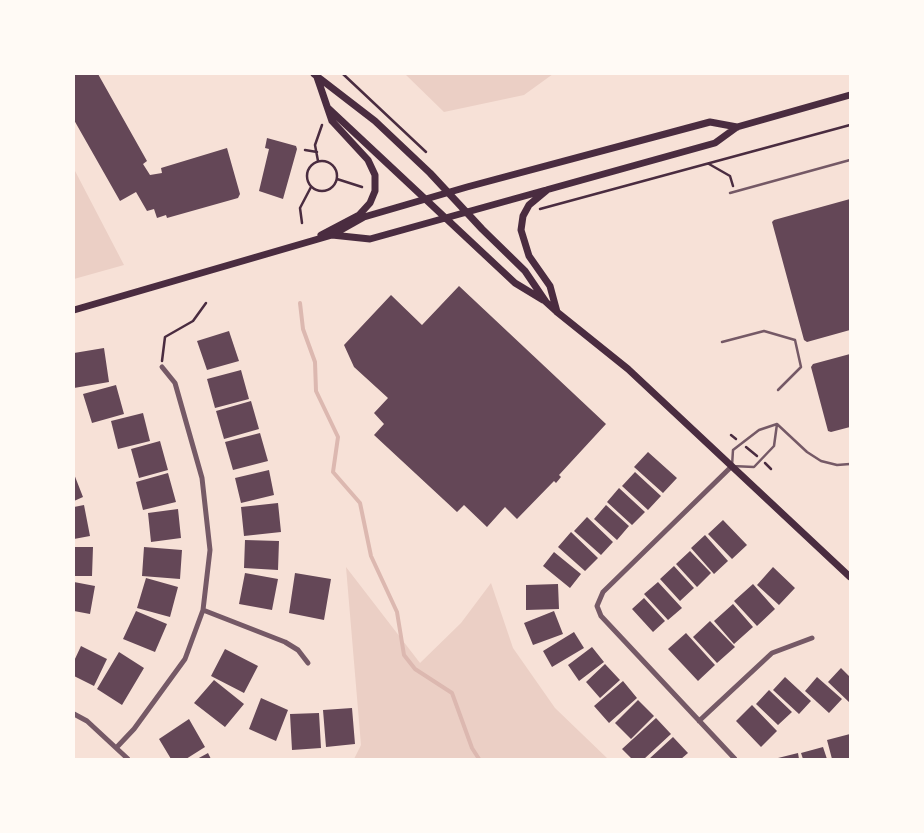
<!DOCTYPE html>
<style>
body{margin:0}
#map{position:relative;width:924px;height:833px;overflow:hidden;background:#f7e1d7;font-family:"Archivo Narrow",sans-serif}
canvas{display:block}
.frame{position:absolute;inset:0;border:75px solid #fffaf5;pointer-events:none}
</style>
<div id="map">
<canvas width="924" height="833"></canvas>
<div class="frame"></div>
</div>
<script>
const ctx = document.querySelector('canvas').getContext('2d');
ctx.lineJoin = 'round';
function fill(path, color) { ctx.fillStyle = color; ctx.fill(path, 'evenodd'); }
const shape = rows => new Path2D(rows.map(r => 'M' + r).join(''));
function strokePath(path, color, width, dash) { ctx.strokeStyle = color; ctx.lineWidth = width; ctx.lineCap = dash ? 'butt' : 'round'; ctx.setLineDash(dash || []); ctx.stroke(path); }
fill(shape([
 [405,74,553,74,524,95,444,112],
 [74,169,124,265,74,279],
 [346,567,420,663,461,623,491,583,513,648,555,708,608,759,354,759,361,745]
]), '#ebcfc5');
strokePath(shape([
 [300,303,303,329,315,362,316,391,338,437,333,472,360,503,371,556,397,612,404,655,415,669,452,693,472,748,479,759]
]), '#dcb8b0', 4);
fill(shape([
 [74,74,98,74,147,161,143,164,150,175,162,173,161,168,227,148,240,194,238,198,167,218,166,215,157,218,154,209,147,211,136,192,120,201,74,120],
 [267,138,296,146,297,149,283,199,259,191,269,149,265,148],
 [850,199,850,330,807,342,804,340,772,222,774,220],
 [459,286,606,424,559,475,561,477,556,483,554,481,517,519,505,507,487,527,464,505,457,512,374,435,384,424,374,413,388,398,354,367,344,345,391,295,422,325],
 [229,331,239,361,207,370,197,341],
 [104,348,109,382,74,388,74,353],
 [850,354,850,427,831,432,828,431,811,367,813,364],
 [241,370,249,399,215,408,207,379],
 [116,385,124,414,92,423,83,394],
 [251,401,259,429,224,439,216,411],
 [143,413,150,441,118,449,111,421],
 [260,433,268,461,233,470,225,442],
 [160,441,168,470,139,478,131,449],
 [648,452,677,478,663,493,634,467],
 [269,470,274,495,241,503,235,478],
 [635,472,661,496,648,510,622,486],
 [168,473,176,502,143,510,136,482],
 [74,474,83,497,74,501],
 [619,488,645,512,632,525,607,502],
 [278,503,281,532,244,536,241,507],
 [84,505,90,536,74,539,74,507],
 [606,505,629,526,617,540,594,519],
 [178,509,181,538,151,542,148,513],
 [587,517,613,542,601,555,574,531],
 [723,520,747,545,732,559,708,534],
 [571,532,598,558,585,571,558,547],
 [705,535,728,561,714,574,691,548],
 [245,540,279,541,278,570,244,568],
 [74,547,93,547,92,576,74,576],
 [144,547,182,550,180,579,142,576],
 [690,551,711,573,697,587,676,564],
 [554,552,581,574,570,588,543,566],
 [674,566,694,588,680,601,660,579],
 [773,567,795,588,779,605,757,585],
 [245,573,278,579,272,610,239,604],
 [295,573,331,579,324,620,289,613],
 [146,578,178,587,170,617,137,608],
 [74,582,95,586,90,614,74,611],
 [658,582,682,608,668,620,644,594],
 [558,584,559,609,526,610,526,585],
 [753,584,775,609,757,626,734,601],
 [644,598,665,621,653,632,632,609],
 [733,604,753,627,734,644,714,621],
 [136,611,167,624,155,652,123,639],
 [554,611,563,634,533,645,524,623],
 [710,621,735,647,717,663,693,637],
 [574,632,584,648,552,667,543,651],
 [686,633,715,665,698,681,668,649],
 [81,646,107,659,94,686,74,676,74,661],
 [592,647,604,662,579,681,568,665],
 [225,649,258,666,244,693,211,676],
 [119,652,144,668,122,705,97,689],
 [605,664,620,680,600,698,586,682],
 [841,668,850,677,850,703,828,682],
 [785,677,811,701,799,714,773,690],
 [817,677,842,699,829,713,805,691],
 [214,680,244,704,225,727,194,703],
 [623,681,637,698,609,723,594,706],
 [769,690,792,712,778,725,756,704],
 [261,698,288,710,276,741,249,729],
 [638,700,654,716,631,739,615,723],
 [752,705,777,731,761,747,736,721],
 [352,708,355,744,326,747,323,710],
 [319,713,321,748,292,750,290,714],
 [656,718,671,734,644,759,632,759,622,749],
 [189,719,205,747,186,759,171,759,159,739],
 [850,734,850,759,832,759,827,740],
 [673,737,688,753,681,759,649,759],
 [823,747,827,759,803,759,801,753],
 [208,753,211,759,197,759],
 [798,753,799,759,774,759]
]), '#644757');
strokePath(shape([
 [343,74,426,152],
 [305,150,317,152],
 '307 176a15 15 0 1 1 30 0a15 15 0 1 1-30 0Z',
 [318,161,315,145,322,125],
 [709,164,730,176,733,186],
 [337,179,362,187],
 [540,209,850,125],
 [302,223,300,208,311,187],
 [162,361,165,337,193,321,206,303],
 [731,435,736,439],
 [746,447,757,456],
 [765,463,771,469]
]), '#4a2c40', 2.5);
strokePath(shape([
 [730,193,850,160],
 [722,342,764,331,795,340,801,367,778,390],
 [777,424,774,446,754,467,732,466,733,450,759,430,777,424],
 [777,424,807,452,821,461,837,465,850,464]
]), '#755966', 2.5);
strokePath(shape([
 [732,466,603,592,597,606,601,616,735,759],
 [203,610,285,642,298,650,308,663],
 [74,714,87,721,128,759],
 [699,721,772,653,812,638],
 [117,747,134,729,185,659,203,610,210,550,202,478,175,383,162,367]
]), '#755966', 5);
strokePath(shape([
 [314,74,375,121,430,173,482,229,525,271,546,302,557,312,628,369,850,577],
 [317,77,332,121,368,160,375,175,375,191,370,203,359,215,321,235],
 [328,108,515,283,543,300],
 [547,190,529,205,523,216,521,230,529,256,550,286,557,312],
 [332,235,370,239,715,143,737,127,850,95],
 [74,310,332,235,364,217,467,187,710,122,737,127]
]), '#4a2c40', 7);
</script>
